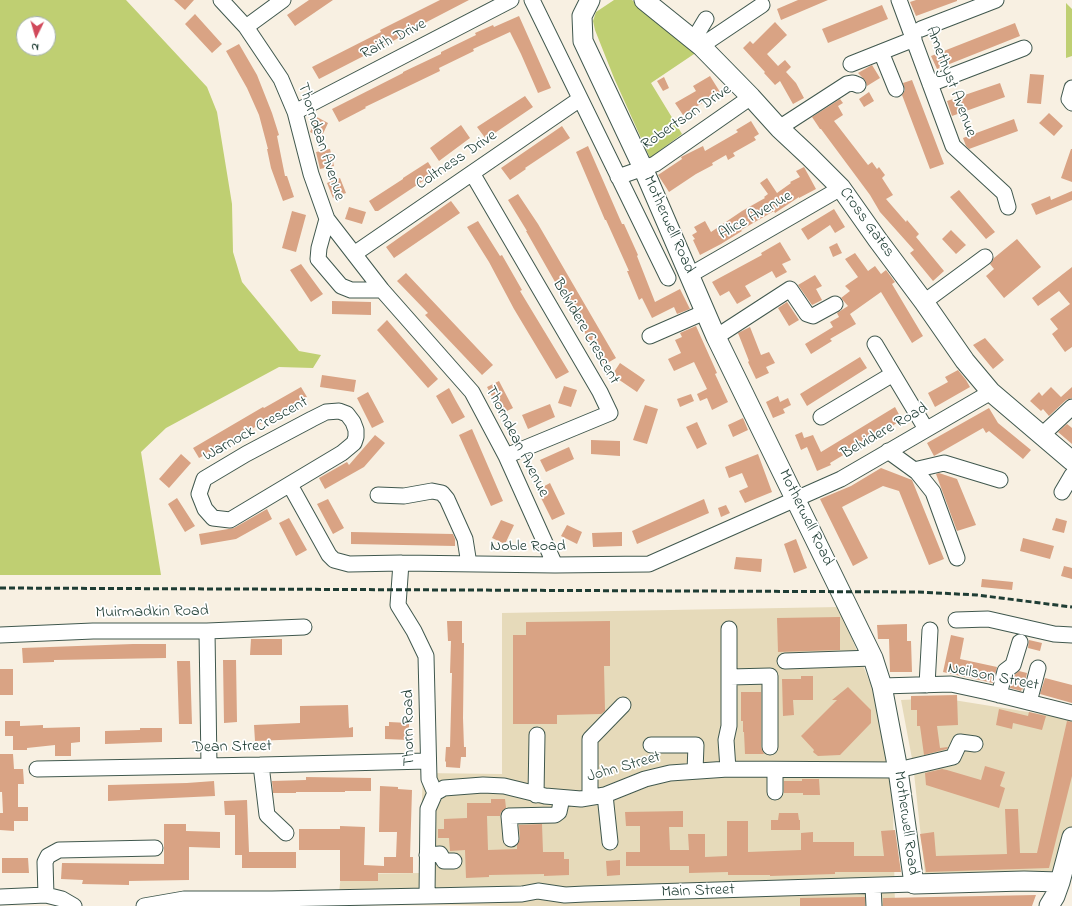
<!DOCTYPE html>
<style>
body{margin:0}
#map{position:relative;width:1072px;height:906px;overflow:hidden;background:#f8f0e2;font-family:"Indie Flower",sans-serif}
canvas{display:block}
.north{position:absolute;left:16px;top:16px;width:40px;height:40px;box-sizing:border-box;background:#fff;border:1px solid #a5b1ae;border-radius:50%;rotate:185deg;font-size:11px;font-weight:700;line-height:16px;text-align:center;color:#1f3d34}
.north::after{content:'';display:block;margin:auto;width:14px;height:18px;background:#d1495b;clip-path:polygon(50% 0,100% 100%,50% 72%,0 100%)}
</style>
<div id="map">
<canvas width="1072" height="906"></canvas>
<div class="north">N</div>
</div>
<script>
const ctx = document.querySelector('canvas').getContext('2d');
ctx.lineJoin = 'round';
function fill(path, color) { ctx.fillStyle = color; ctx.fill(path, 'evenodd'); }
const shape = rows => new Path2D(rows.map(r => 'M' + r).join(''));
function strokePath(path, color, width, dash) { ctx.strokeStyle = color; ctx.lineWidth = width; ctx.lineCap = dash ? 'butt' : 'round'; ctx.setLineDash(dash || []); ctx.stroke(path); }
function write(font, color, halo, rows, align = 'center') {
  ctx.font = font + ' "Indie Flower",sans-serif'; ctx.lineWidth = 3.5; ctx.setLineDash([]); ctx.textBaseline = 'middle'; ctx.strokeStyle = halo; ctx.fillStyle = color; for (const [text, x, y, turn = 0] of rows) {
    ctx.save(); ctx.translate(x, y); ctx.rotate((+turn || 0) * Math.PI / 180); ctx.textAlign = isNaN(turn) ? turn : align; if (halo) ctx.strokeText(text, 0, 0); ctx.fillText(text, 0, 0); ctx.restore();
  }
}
fill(shape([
 [839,607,871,685,892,764,895,906,516,906,338,903,341,874,419,873,423,773,502,774,502,613],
 [941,698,1072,719,1072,872,1034,871,925,874,913,764,901,700]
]), '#e6daba');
fill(shape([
 [0,0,126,0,207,87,217,112,232,204,233,252,242,282,299,351,321,355,313,368,279,367,166,428,141,452,161,575,0,575],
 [24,24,48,24,48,48,24,48],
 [614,0,632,0,697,52,651,83,682,134,650,158,614,78,595,30,593,21,596,12],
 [1066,3,1072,9,1072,56,1066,58]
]), '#bfcf72');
fill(shape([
 [174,0,194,0,185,10],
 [309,0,333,0,295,26,287,15],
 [440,0,469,0,417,27,418,28,319,79,312,67,381,32,380,30],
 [798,0,828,0,781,20,777,9],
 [916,0,957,0,957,1,916,16,910,2],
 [882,5,888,19,828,43,822,29],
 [195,14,222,44,212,53,185,24],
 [519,16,551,88,538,93,521,54,510,32,473,49,474,51,439,68,440,71,365,107,366,108,339,122,332,109,403,73,403,72,441,54,441,52,476,35,475,33,493,25,494,27],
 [775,22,787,35,767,54,778,66,785,60,791,67,786,72,796,83,804,98,793,104,780,81,775,85,764,73,765,72,743,48,750,41,753,44],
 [1015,23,1020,36,937,69,931,56],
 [239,44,257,75,272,113,279,135,277,136,285,176,287,176,294,197,283,201,271,168,267,149,268,149,259,115,247,88,226,51],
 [872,65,880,78,867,86,865,80,858,73],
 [1030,74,1044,75,1041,104,1027,103],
 [710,76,720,92,683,115,675,103,696,91,693,86],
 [664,77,669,88,663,91,657,81],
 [912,80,944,164,930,169,902,95,905,90,903,83],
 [1000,83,1005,97,952,116,947,101],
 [869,92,874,101,864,107,859,99],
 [525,96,533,107,486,139,477,127],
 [840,99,843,103,838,106,843,115,834,121,868,165,872,162,877,169,879,167,885,175,882,178,893,195,886,199,906,222,907,220,919,234,916,237,944,271,933,281,910,253,914,250,880,212,870,195,821,129,820,129,812,117],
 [1049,113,1063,126,1054,136,1039,123],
 [317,117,328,123,321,138,310,132],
 [1014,119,1018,131,969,149,966,146,963,138],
 [751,121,759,134,754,137,756,140,733,153,735,156,728,160,726,155,712,163,713,165,696,174,669,192,658,175,682,159,681,157,703,146,705,151,738,132,736,130],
 [461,125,470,138,439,161,430,148],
 [562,126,570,138,525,168,526,169,510,180,501,168],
 [588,146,622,224,624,224,638,255,637,256,655,302,680,289,690,309,677,314,674,307,652,318,642,298,639,300,627,271,629,271,606,220,605,220,576,152],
 [330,149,334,166,320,169,316,152],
 [1071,149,1072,149,1072,182,1061,178],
 [428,162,435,173,378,211,375,211,369,201,403,179,403,178],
 [804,167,816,189,799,198,799,197,775,213,774,211,741,230,742,231,721,244,700,255,693,240,695,239,692,235,697,232,694,227,705,221,711,232,742,211,765,198,764,197,768,194,760,183,767,178,777,193,791,183,790,182,800,177,796,171],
 [340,178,346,193,333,198,327,183],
 [959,190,995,232,986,239,950,197],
 [1072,191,1072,200,1036,215,1031,204,1050,196,1051,200],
 [518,194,538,224,616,358,604,365,563,296,526,231,527,231,508,200],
 [451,201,460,213,394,258,386,247],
 [349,207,366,212,362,224,345,219],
 [834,209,845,227,835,233,830,225,808,240,801,229],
 [292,211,306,215,296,252,282,248],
 [478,221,500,256,502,255,522,290,520,291,569,372,556,379,514,309,489,262,467,227],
 [951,230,966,245,956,254,942,239],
 [1017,239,1041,267,1004,298,986,276,994,269,990,264,994,258],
 [780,242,791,260,782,264,787,272,776,278,772,271,745,286,751,296,737,304,729,291,720,296,712,282,762,255,761,253],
 [837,243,842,253,833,257,829,247],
 [855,253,868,271,875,266,881,274,886,270,895,282,892,284,923,336,912,343,881,292,850,314,856,324,830,339,832,341,811,354,805,344,833,327,830,322,839,317,837,313,848,306,841,298,850,291,845,286,858,277,845,259],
 [301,264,323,294,311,302,290,270],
 [1072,267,1072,347,1065,352,1052,334,1058,329,1050,319,1070,304,1059,291,1038,306,1032,298],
 [406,273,493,365,482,375,425,315,428,313,397,281],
 [815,275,822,286,816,289,822,300,812,305,798,285],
 [332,301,371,302,371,315,332,314],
 [787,302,799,320,789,326,778,308],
 [387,320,438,379,428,388,377,330],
 [696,326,717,373,715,374,728,402,712,410,707,398,700,401,697,394,707,389,694,362,674,371,668,359,681,353,675,340,682,337,680,333],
 [750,327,761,355,769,352,775,363,766,367,769,373,756,379,748,362,749,361,738,333],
 [985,338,1004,360,993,369,973,345],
 [860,357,867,368,807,406,800,394],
 [620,363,645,380,637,392,612,375],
 [958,370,966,380,970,387,935,407,928,393,948,382,945,377],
 [322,375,356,380,354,392,320,387],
 [499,381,513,408,501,414,487,387],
 [564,386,577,390,571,407,558,403],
 [301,387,307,397,238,437,199,458,193,448,263,407,264,408],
 [1051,387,1061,397,1072,387,1072,398,1066,400,1049,416,1043,409,1041,411,1030,401,1039,392,1042,396],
 [449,388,456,401,453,403,456,401,465,417,452,424,436,396],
 [368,392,384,422,372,428,357,398],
 [691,394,694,401,680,407,677,399],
 [778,396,780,402,788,398,791,405,783,409,785,413,773,418,766,402],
 [550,404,555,417,528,429,522,415],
 [645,405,658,409,647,444,633,440],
 [895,407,902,420,830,463,831,465,817,471,807,447,801,450,795,435,802,432,804,438,813,435,821,452],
 [989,408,998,423,1031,450,1023,459,989,431,986,433,983,428,934,456,927,443],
 [743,418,748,430,733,437,728,425],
 [697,422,707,444,697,449,686,427],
 [1067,424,1072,428,1072,444,1058,432],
 [472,429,503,501,491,506,459,435],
 [375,435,385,443,364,467,325,489,319,478,347,462,349,465],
 [591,440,620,441,620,456,591,454],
 [569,447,574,459,546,472,540,460],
 [181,454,191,463,169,488,159,479],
 [758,454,772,492,745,503,739,491,748,487,742,473,729,478,725,467],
 [881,468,912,480,944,559,929,565,899,491,883,486,842,507,868,558,853,566,820,499,851,486],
 [939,473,957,479,976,525,957,531,936,474],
 [550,483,565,514,552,520,537,490],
 [177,498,195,526,185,532,168,504],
 [328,499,344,528,333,534,317,504],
 [704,499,709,513,637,544,632,531],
 [726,505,730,513,721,517,718,508],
 [267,509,272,519,236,539,201,545,199,534,234,528],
 [289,518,307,550,296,556,279,523],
 [1056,518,1067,521,1064,533,1052,530],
 [501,520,514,525,505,544,492,538],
 [567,525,582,532,577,544,561,536],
 [351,532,453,534,455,539,455,546,351,544],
 [622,532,622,546,593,547,592,533],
 [1023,538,1054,546,1050,559,1020,551],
 [796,539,807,568,794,573,784,544],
 [736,557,762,559,761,572,734,569],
 [1064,566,1072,568,1072,579,1061,576],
 [982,579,1013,582,1012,590,981,587],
 [840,617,840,650,778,652,777,618],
 [447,621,462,621,462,643,464,643,463,718,464,747,466,747,466,757,461,757,460,768,446,767,446,761,445,762,446,747,450,747,452,673,450,673,451,641,448,641],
 [610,621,610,666,604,666,605,711,601,714,557,715,557,724,513,724,513,635,526,635,526,622],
 [907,624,907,641,911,641,912,672,890,672,889,639,878,639,877,625],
 [951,635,964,638,960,659,997,667,993,683,943,672],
 [251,639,282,639,282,655,250,655],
 [1029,640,1042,643,1040,651,1028,648],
 [133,644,166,644,166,658,54,660,54,662,23,663,22,648],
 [223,660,236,660,237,722,224,723],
 [177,661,190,661,192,724,179,724],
 [0,669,13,669,13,695,0,695],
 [1019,671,1027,673,1023,690,1022,689,1021,691,1010,688,1013,676],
 [801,676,813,676,813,700,793,700,794,715,783,716,782,679,801,679],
 [1045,678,1072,685,1072,703,1040,694],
 [848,687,871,710,871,723,840,755,818,756,813,752,814,750,801,736,837,700,832,700],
 [741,692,761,692,761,747,764,754,745,754,744,732,743,732,743,721,741,721],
 [957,695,958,725,937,726,940,748,948,747,947,749,924,755,920,726,917,726,917,710,911,710,911,696],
 [348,705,349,728,353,727,353,737,255,741,254,725,300,723,300,706],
 [999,709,1028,716,1029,712,1046,716,1042,730,1013,723,1012,729,996,725],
 [5,721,20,721,20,726,43,725,43,728,80,727,80,742,71,743,71,756,55,756,55,745,27,748,27,750,13,750,13,736,5,736],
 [1067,721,1072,722,1072,776,1049,868,926,872,920,834,934,832,936,856,1007,854,1005,809,1018,809,1020,853,1037,853],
 [389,722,409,723,409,740,385,739,385,726,389,726],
 [140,728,162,728,162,742,105,744,105,731,140,730],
 [0,754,13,754,14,769,23,769,24,784,18,784,18,807,28,807,28,821,14,821,14,831,0,830,0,813,3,813,2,792,0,792],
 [985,766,1005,772,1000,786,1005,788,999,808,926,785,925,773,942,769,947,770,981,780],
 [306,777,371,778,371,791,345,791,345,792,296,792,296,793,273,793,272,781,306,780],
 [802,779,819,779,820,795,803,795,803,793,784,793,784,781,802,781],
 [214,781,215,796,108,801,108,785,187,783],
 [380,786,398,787,398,789,412,790,410,857,413,857,413,873,378,873,378,881,340,881,340,850,299,850,299,829,340,829,340,826,365,827,364,865,384,866,384,857,396,857,397,832,379,832],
 [491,799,505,799,506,808,501,812,500,816,487,816,488,850,517,849,517,845,520,839,519,825,542,824,543,852,564,852,564,859,569,859,569,875,544,876,544,874,489,875,489,877,466,878,465,850,450,851,449,838,438,838,438,829,444,829,444,819,467,818,467,803,491,803],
 [247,800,249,852,296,852,296,868,242,868,242,855,235,855,235,815,225,815,224,801],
 [683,811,683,827,669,827,670,850,689,850,688,834,705,834,705,857,727,856,727,821,748,821,748,852,801,850,801,833,813,832,813,842,854,842,854,856,884,856,881,831,895,830,901,872,835,872,835,874,770,876,770,875,728,875,728,872,689,873,689,866,626,866,626,852,640,852,640,826,626,826,625,812],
 [779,813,798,813,799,820,800,820,800,830,771,830,771,820,778,820],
 [164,824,186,824,186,831,220,832,220,848,189,847,189,880,129,881,129,885,82,884,83,880,61,879,62,863,164,864],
 [2,858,28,858,29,873,2,873],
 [620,860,620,875,607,876,606,861],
 [1036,895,1032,906,883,906,883,898],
 [865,897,865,906,800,906,800,898]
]), '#d9a384');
const minor = shape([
 [221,0,246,27,281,79,295,112,311,174,327,219,382,290,472,392,506,456,555,565],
 [532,0,668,278],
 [899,0,953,146,1004,193,1008,207],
 [246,27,283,0],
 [921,29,996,0],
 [694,39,706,19],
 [701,46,762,5],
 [881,52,896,89],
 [851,64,914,39],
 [930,84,1024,48],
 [1072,88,1069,99,1072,103],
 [295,112,511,0],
 [779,128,847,84,853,83,858,85],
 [472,173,600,392,610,413,506,456],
 [618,177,655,164,751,97],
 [327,219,319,248,318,259,341,286,351,290,382,290],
 [354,254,580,99],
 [690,275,841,188],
 [924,302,985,257],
 [650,336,705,312],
 [716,337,790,289,807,314,813,316,835,304],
 [875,344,926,429],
 [339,411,347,414,353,422,356,430,356,437,354,443,342,453,230,520,213,518,205,509,199,494,204,479,246,454,312,419,326,412,339,411],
 [821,417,893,374],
 [1042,435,1072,407],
 [888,451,917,472,933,492,957,558],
 [914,470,944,463,1000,480],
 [290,485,329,555,334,560,349,564,401,563,555,565,649,564,841,479,991,392],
 [1062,492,1072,475],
 [378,495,404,496,432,491,442,493,447,499,465,539,469,564],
 [401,563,398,605,414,631,426,656,429,779,435,793,428,809,427,896],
 [956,620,988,619,1054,634,1072,635],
 [207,631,209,766],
 [0,635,93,631,207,631,304,627],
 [785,661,873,658],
 [730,677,770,676,770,747],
 [927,685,930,630],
 [882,686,951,684,988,692,1072,713],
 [999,695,1005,671,1013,665,1020,642],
 [1029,702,1038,668],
 [651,745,696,745,695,771],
 [261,765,267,815,286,833],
 [37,769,261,765,428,761],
 [728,769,726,740,729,726,729,629],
 [775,792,775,770],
 [435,793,444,788,483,785,504,786,545,796,581,799,605,795,645,779,670,773,728,769,898,770,953,757,960,742,975,744],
 [536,795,537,735],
 [605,795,610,842],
 [590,797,590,739,623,705],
 [511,839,509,816,555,815,559,812,562,798],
 [427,855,440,854,444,861,454,861],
 [873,886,874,906],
 [46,895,45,862,48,856,59,850,155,848],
 [0,897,46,895,62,899,74,906],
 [144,906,184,899,272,899,427,896,522,894,538,891,565,895,585,894,914,884]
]);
const major = shape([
 [590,0,582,16,583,41,643,168,716,337,873,658,882,686,898,770,914,884,1024,881,1060,882],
 [644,0,701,46,751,97,779,128,809,156,841,188,877,239,924,302,965,361,991,392,1072,461],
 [1049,906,1055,896,1060,882,1072,837]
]);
strokePath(minor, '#40584e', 17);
strokePath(major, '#40584e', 21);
strokePath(minor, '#fff', 15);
strokePath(major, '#fff', 19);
strokePath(shape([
 [0,588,918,592,977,595,1072,607]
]), '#1f3d34', 3, [6, 3]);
write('16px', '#1f3d34', '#fff', [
 ["Raith Drive",394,40,-27],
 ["Amethyst Avenue",950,82,69],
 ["Robertson Drive",687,118,-34],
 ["Thorndean Avenue",320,142,72],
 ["Coltness Drive",457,161,-34],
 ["Alice Avenue",756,216,-30],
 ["Cross Gates",866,223,54],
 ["Motherwell Road",668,225,66],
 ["Belvidere Crescent",585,332,60],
 ["Warnock Crescent",256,430,-29],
 ["Belvidere Road",885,432,-30],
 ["Thorndean Avenue",516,442,63],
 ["Motherwell Road",805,518,64],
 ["Noble Road",528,547],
 ["Muirmadkin Road",152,613,-1],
 ["Neilson Street",993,678,11],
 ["Thorn Road",410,728,-91],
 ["Dean Street",232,748,-1],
 ["John Street",624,768,-16],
 ["Motherwell Road",905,823,82],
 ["Main Street",698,892,-2]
]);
</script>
